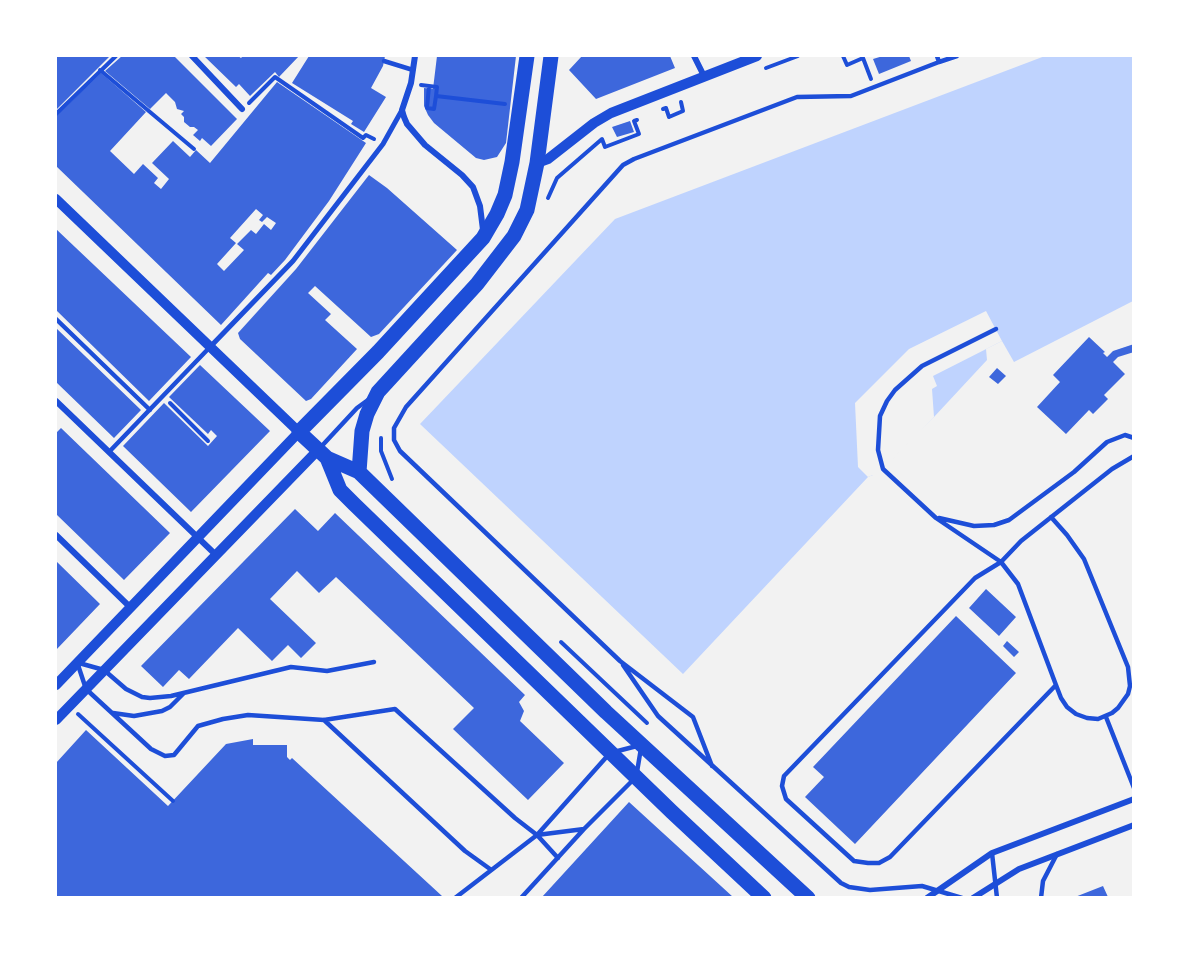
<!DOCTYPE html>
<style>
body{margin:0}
#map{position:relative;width:1189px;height:953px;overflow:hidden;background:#f2f2f2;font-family:Helvetica,sans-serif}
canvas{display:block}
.frame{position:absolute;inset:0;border:57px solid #fff;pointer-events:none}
</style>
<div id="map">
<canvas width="1189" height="953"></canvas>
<div class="frame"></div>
</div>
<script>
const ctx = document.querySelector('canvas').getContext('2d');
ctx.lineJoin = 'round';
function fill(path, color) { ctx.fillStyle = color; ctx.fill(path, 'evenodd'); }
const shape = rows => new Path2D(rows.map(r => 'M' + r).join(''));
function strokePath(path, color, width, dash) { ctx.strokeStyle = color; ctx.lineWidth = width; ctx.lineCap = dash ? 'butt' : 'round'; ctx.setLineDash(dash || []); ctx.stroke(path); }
fill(shape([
 [1045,56,1133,56,1133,301,1014,362,1002,341,986,349,987,360,934,417,873,475,868,477,683,674,420,424,615,219]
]), '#bfd3fe');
fill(shape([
 [986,311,1002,341,933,376,937,386,932,389,934,417,875,477,873,475,868,477,858,467,855,403,909,349]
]), '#f2f2f2');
fill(shape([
 [56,56,110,56,56,110],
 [122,56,174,56,237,119,211,146,202,138,200,141,193,135,198,130,194,127,190,127,184,122,184,117,181,114,184,111,177,109,175,102,166,93,150,109,105,71],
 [204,56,238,56,241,58,243,56,299,56,279,77,275,72,250,96,239,84,236,87],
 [309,56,385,56,383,66,371,88,386,97,364,132,351,124,353,121,292,83],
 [437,56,516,56,506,143,497,157,484,160,476,158,434,123,428,115,424,106,424,88,433,89],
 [582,56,670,56,675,68,596,99,569,70],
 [883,56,909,56,911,61,879,74,873,59],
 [101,73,146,112,110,151,134,174,143,164,158,178,154,183,161,189,169,179,152,163,173,141,190,157,196,150,210,163,277,82,366,143,329,201,285,260,271,275,268,273,221,325,56,166,56,116],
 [256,209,263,215,259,220,262,222,267,217,276,223,271,230,264,224,256,234,251,230,237,244,244,250,224,271,217,264,236,243,230,238],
 [630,121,634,132,617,137,612,127],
 [369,175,387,188,457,250,379,334,371,337,315,286,308,293,331,314,325,320,357,349,311,399,306,401,240,339,238,333,296,269],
 [56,229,191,357,149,401,56,310],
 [56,328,141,410,114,438,56,382],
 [1089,337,1105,352,1103,353,1107,357,1113,351,1134,344,1134,352,1118,357,1113,362,1125,374,1104,395,1108,399,1093,414,1089,410,1066,434,1037,407,1060,382,1053,375],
 [200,365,270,431,191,512,123,446,164,403,208,446,217,436,211,430,208,434,169,397],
 [997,368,1006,376,998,384,989,377],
 [61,428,170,533,124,580,56,514,56,433],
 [295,509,318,531,335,513,525,695,519,702,524,711,520,721,564,763,528,800,453,729,474,708,336,577,319,593,297,571,270,599,316,643,301,658,288,645,272,661,238,628,189,679,179,670,163,687,141,666],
 [56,561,100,604,56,650],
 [986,589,1016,617,999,636,969,608],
 [956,616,1016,673,855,844,805,797,824,777,813,767],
 [1007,641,1019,652,1014,657,1003,646],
 [86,730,168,806,226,744,253,739,253,745,287,745,287,757,290,760,292,758,442,896,56,897,56,763],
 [629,802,733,897,542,897],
 [1103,886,1108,897,1075,897]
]), '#3d67dc');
strokePath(shape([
 [843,56,847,65,863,58,871,79],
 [766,68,798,56],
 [100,70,194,149],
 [421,85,437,87,436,96],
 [429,86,427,108,434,109,436,96,505,104],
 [249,103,275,77,363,138,366,135,374,139],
 [663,109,666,108,669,117,683,111,681,102],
 [56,114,116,56],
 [548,198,557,178,602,139,605,147,639,134,634,121,637,120],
 [170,403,208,441],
 [381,438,381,451,392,479],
 [561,642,647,723],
 [78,714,173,801]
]), '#1d4ed8', 4);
strokePath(shape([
 [384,61,413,70],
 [939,62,957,56],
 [56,319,150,410],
 [996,329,922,366,895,390,887,401,880,416,878,450,883,469,936,518,1001,562,1021,541,1112,469,1134,456],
 [319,449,357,408,368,400],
 [109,452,210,347],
 [1051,517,1067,535,1084,559,1128,667,1130,686,1128,694,1118,708,1112,713,1098,719,1087,718,1076,714,1067,707,1061,698,1056,685,1018,584,1001,562,975,578,784,776,782,786,786,799,854,861,868,863,879,863,890,857,1056,685],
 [939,518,974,526,994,525,1009,520,1074,472,1107,442,1125,435,1134,438],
 [79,663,104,670,126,689,142,697,150,698,171,696,291,667,327,671,374,662],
 [78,665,86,689,151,749,165,756,174,755,198,726,223,719,248,715,324,720,395,709,515,818,537,835,558,858],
 [623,665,658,716,841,883,849,887,870,890,922,886,962,898],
 [113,713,134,716,162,711,170,707,184,693],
 [1106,717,1134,788],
 [324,720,465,851,490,869],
 [712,766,693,717,620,661,400,451,394,440,394,428,406,407,623,165,634,159,797,97,851,96,939,62,937,56],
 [637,772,641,748],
 [537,835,584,829,634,779],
 [992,853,997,898],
 [455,898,537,835,610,753,637,746],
 [521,898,584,829],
 [1041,898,1043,881,1057,854]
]), '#1d4ed8', 4.5);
strokePath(shape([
 [210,347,293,261,383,144,402,110]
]), '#1d4ed8', 5);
strokePath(shape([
 [192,56,242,109],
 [415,56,411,83,402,110,404,117,407,124,425,145,462,175,473,187,480,206,483,230],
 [694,56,704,76],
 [56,401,216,555],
 [56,535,130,607],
 [927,898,992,853,1134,799],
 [973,898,1019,869,1134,825]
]), '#1d4ed8', 6);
strokePath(shape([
 [537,163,548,159,594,123,611,113,757,56],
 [56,199,299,432,56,685],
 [56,720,318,450]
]), '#1d4ed8', 10);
strokePath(shape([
 [527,56,512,162,505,195,497,214,483,238,378,352,299,432,327,458,359,472,606,712,808,898],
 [327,458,340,490,354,504,672,812,764,898],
 [359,472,362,431,367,414,378,392,477,284,514,236,527,210,537,163,551,56]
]), '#1d4ed8', 15);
</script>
